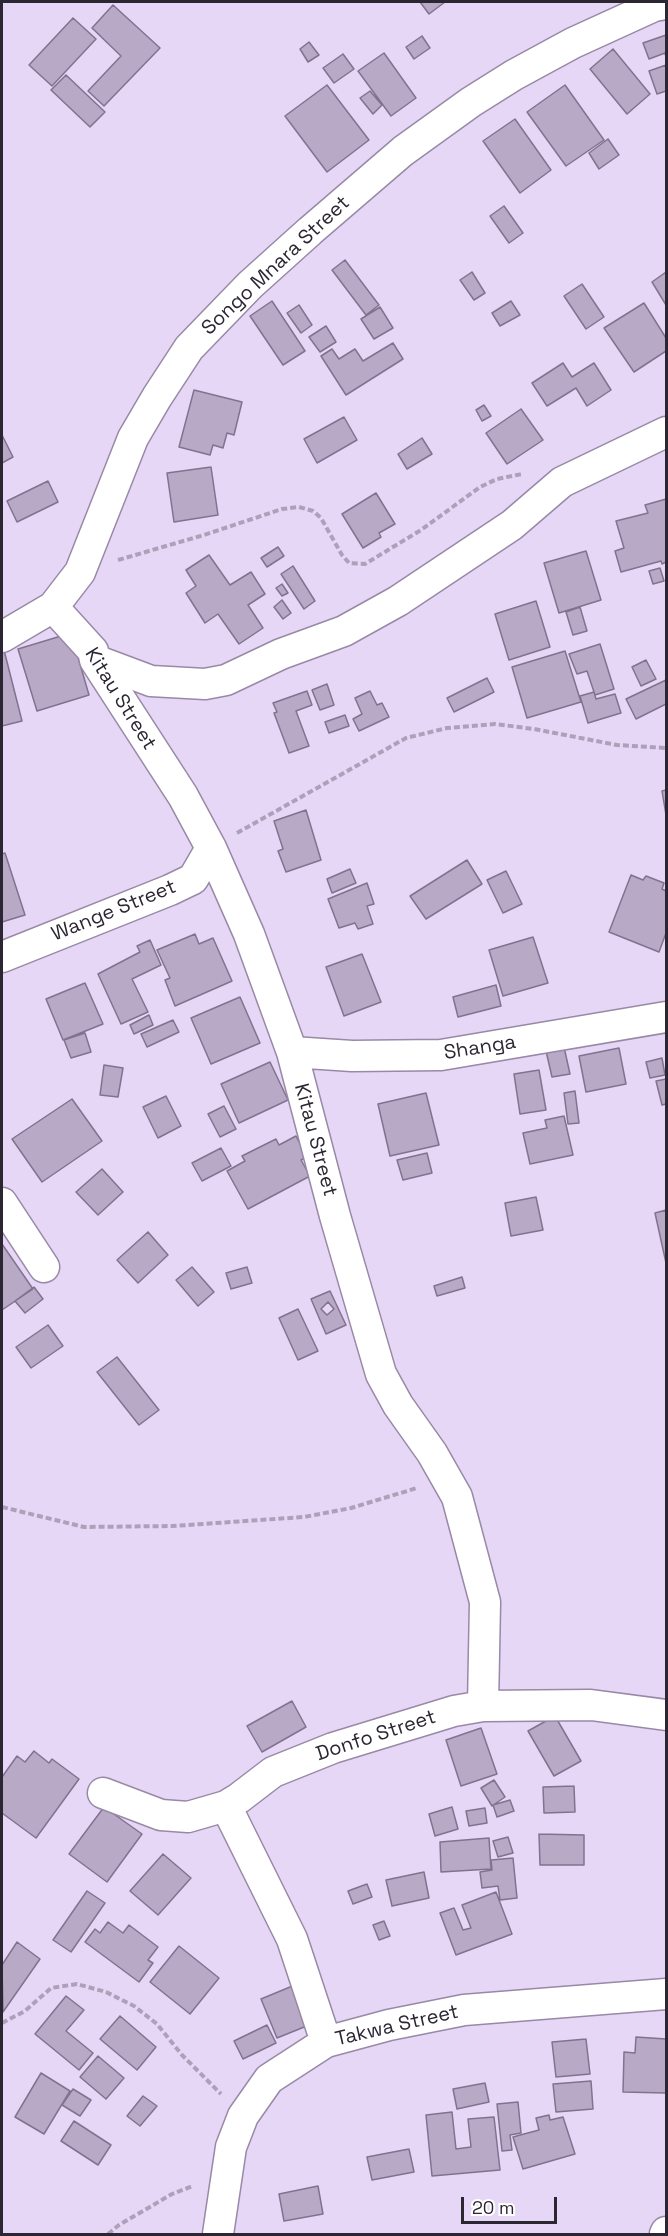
<!DOCTYPE html>
<style>
body{margin:0}
#map{position:relative;width:668px;height:2236px;overflow:hidden;background:#e7d7f7;font-family:"Space Grotesk",sans-serif}
canvas{display:block}
.frame{position:absolute;inset:0;border:3px solid #2c2632;pointer-events:none}
.scale{position:absolute;left:461px;top:2197px;width:96px;height:27px;box-sizing:border-box;border:3px solid #2c2632;border-top:0;padding-left:8px;font-size:18px;line-height:21px;white-space:nowrap;color:#2c2632;-webkit-text-stroke:4px #fff;paint-order:stroke}
</style>
<div id="map">
<canvas width="668" height="2236"></canvas>
<div class="frame"></div>
<div class="scale">20 m</div>
</div>
<script>
const ctx = document.querySelector('canvas').getContext('2d');
ctx.lineJoin = 'round';
function fill(path, color) { ctx.fillStyle = color; ctx.fill(path, 'evenodd'); }
const shape = rows => new Path2D(rows.map(r => 'M' + r).join(''));
function strokePath(path, color, width, dash) { ctx.strokeStyle = color; ctx.lineWidth = width; ctx.lineCap = dash ? 'butt' : 'round'; ctx.setLineDash(dash || []); ctx.stroke(path); }
function write(font, color, halo, rows, align = 'center') {
  ctx.font = font + ' "Space Grotesk",sans-serif'; ctx.lineWidth = 4.5; ctx.setLineDash([]); ctx.textBaseline = 'middle'; ctx.strokeStyle = halo; ctx.fillStyle = color; for (const [text, x, y, turn = 0] of rows) {
    ctx.save(); ctx.translate(x, y); ctx.rotate((+turn || 0) * Math.PI / 180); ctx.textAlign = isNaN(turn) ? turn : align; if (halo) ctx.strokeText(text, 0, 0); ctx.fillText(text, 0, 0); ctx.restore();
  }
}
const building = shape([
 [420,2,445,2,429,14,420,2],
 [113,5,160,48,104,106,88,91,121,56,92,28,113,5],
 [73,18,96,39,52,86,29,65,73,18],
 [666,35,666,57,665,53,649,59,643,43,666,35],
 [422,36,430,48,414,59,406,47,422,36],
 [309,42,319,55,308,62,300,49,309,42],
 [613,49,650,94,627,114,590,69,613,49],
 [384,53,416,98,391,116,358,71,384,53],
 [343,54,354,69,334,83,323,68,343,54],
 [666,65,666,91,657,94,649,71,666,65],
 [66,75,105,112,90,127,51,90,66,75],
 [327,85,369,140,327,172,285,116,327,85],
 [565,85,604,140,566,166,527,112,565,85],
 [370,91,382,105,373,114,360,98,370,91],
 [515,119,551,170,520,193,483,141,515,119],
 [608,139,619,155,599,169,589,153,608,139],
 [504,206,523,233,509,243,490,216,504,206],
 [345,260,379,305,366,315,332,270,345,260],
 [472,272,485,293,474,300,460,280,472,272],
 [666,272,666,305,652,282,666,272],
 [582,284,604,317,586,329,564,296,582,284],
 [272,301,305,351,283,365,250,316,272,301],
 [511,301,520,315,500,326,492,313,511,301],
 [644,303,666,338,666,351,634,372,604,328,644,303],
 [299,305,312,325,301,333,287,313,299,305],
 [380,307,393,328,374,339,361,319,380,307],
 [326,326,336,342,320,352,309,337,326,326],
 [393,343,403,359,346,395,321,356,332,349,339,359,355,349,363,361,393,343],
 [563,363,572,377,594,363,611,390,587,406,576,388,547,406,532,383,563,363],
 [194,390,242,402,234,435,227,433,223,448,213,445,210,455,179,447,194,390],
 [484,405,491,416,482,421,476,410,484,405],
 [521,409,543,440,507,464,486,433,521,409],
 [344,417,357,440,317,463,304,439,344,417],
 [2,435,13,457,2,463,2,435],
 [422,438,432,454,407,469,398,454,422,438],
 [211,467,218,515,174,522,167,473,211,467],
 [48,481,58,502,17,522,7,501,48,481],
 [376,493,395,524,379,533,381,537,363,548,342,514,376,493],
 [666,499,666,562,662,564,661,561,621,572,615,551,624,548,616,521,648,513,645,505,666,499],
 [278,547,284,556,267,567,261,558,278,547],
 [586,551,601,600,559,613,544,563,586,551],
 [209,555,230,585,251,572,265,594,248,605,263,628,239,644,218,614,205,623,186,593,196,586,186,570,209,555],
 [293,566,315,601,304,609,281,574,293,566],
 [660,568,664,581,653,584,649,571,660,568],
 [282,584,288,593,282,596,276,588,282,584],
 [282,600,291,613,283,619,274,607,282,600],
 [536,601,550,647,509,660,495,614,536,601],
 [580,607,587,631,573,635,566,612,580,607],
 [71,633,89,695,37,711,18,649,71,633],
 [600,644,614,689,595,695,587,671,577,674,569,654,600,644],
 [4,650,22,721,2,726,2,651,4,650],
 [565,651,581,702,527,718,512,667,565,651],
 [646,660,656,679,641,686,632,667,646,660],
 [487,678,494,692,454,712,447,698,487,678],
 [666,680,666,704,636,719,626,699,666,680],
 [327,684,334,705,320,710,312,690,327,684],
 [307,691,312,705,296,711,309,746,289,753,274,713,277,712,273,703,307,691],
 [370,691,377,705,382,703,389,717,359,731,353,719,362,714,355,698,370,691],
 [594,692,596,699,615,694,621,713,588,723,580,696,594,692],
 [345,715,349,726,329,733,325,722,345,715],
 [666,790,666,815,662,791,666,790],
 [306,810,321,860,286,872,278,851,283,849,274,821,306,810],
 [5,853,25,915,2,922,2,854,5,853],
 [467,860,482,884,426,919,410,896,467,860],
 [350,869,356,883,332,893,327,879,350,869],
 [506,871,522,904,503,913,487,880,506,871],
 [631,875,643,880,646,876,664,883,662,889,666,891,666,933,659,952,609,932,631,875],
 [367,883,374,904,367,906,373,924,358,929,355,923,339,928,328,899,367,883],
 [195,934,199,944,213,938,232,981,175,1006,165,980,170,978,157,950,195,934],
 [533,937,548,983,503,996,489,950,533,937],
 [150,940,161,965,132,979,148,1012,121,1024,98,974,140,952,137,946,150,940],
 [362,954,381,1002,344,1016,326,967,362,954],
 [85,983,103,1024,63,1040,46,999,85,983],
 [496,985,501,1006,458,1017,453,997,496,985],
 [240,997,260,1043,211,1064,191,1018,240,997],
 [149,1015,153,1025,134,1034,130,1025,149,1015],
 [173,1020,179,1032,147,1047,141,1034,173,1020],
 [85,1033,91,1052,71,1058,64,1040,85,1033],
 [564,1047,570,1074,552,1077,546,1051,564,1047],
 [619,1048,626,1084,586,1092,579,1056,619,1048],
 [662,1058,665,1075,650,1078,646,1062,662,1058],
 [270,1062,288,1100,239,1123,221,1084,270,1062],
 [104,1065,123,1068,118,1097,100,1095,104,1065],
 [539,1070,546,1110,520,1114,514,1074,539,1070],
 [666,1079,666,1104,662,1105,656,1081,666,1079],
 [575,1091,579,1123,568,1124,564,1093,575,1091],
 [426,1093,439,1145,390,1156,378,1104,426,1093],
 [166,1096,181,1126,158,1138,143,1107,166,1096],
 [72,1099,102,1141,42,1182,12,1139,72,1099],
 [224,1106,236,1129,220,1137,208,1114,224,1106],
 [564,1116,573,1155,530,1164,523,1133,547,1128,545,1120,564,1116],
 [296,1136,307,1157,301,1160,310,1176,248,1209,227,1171,245,1161,242,1156,276,1139,279,1145,296,1136],
 [221,1148,231,1166,202,1181,192,1163,221,1148],
 [427,1153,432,1173,403,1180,397,1160,427,1153],
 [102,1169,123,1192,98,1215,76,1192,102,1169],
 [536,1197,543,1230,511,1236,505,1203,536,1197],
 [666,1210,666,1263,655,1213,666,1210],
 [148,1232,168,1255,138,1283,117,1260,148,1232],
 [2,1244,33,1289,2,1310,2,1244],
 [192,1267,214,1292,198,1306,176,1280,192,1267],
 [247,1267,252,1283,231,1289,226,1273,247,1267],
 [462,1277,465,1288,437,1296,434,1286,462,1277],
 [34,1287,43,1299,25,1313,15,1301,34,1287],
 [330,1291,346,1325,326,1334,311,1299,330,1291],
 [328,1302,334,1309,327,1315,321,1309,328,1302],
 [298,1309,318,1351,298,1360,279,1318,298,1309],
 [48,1325,63,1346,31,1368,16,1347,48,1325],
 [117,1357,159,1410,139,1425,97,1372,117,1357],
 [292,1701,306,1727,262,1752,247,1726,292,1701],
 [555,1716,581,1761,554,1776,528,1731,555,1716],
 [481,1728,497,1774,461,1786,446,1740,481,1728],
 [34,1751,49,1763,52,1759,79,1779,36,1838,2,1813,2,1777,17,1756,25,1762,34,1751],
 [494,1780,505,1797,492,1806,481,1788,494,1780],
 [574,1786,575,1812,544,1813,543,1787,574,1786],
 [510,1800,514,1811,497,1817,493,1805,510,1800],
 [104,1807,142,1834,107,1882,69,1854,104,1807],
 [452,1807,458,1829,435,1836,429,1814,452,1807],
 [485,1808,487,1823,469,1826,466,1811,485,1808],
 [539,1834,584,1835,584,1865,540,1865,539,1834],
 [508,1837,513,1853,498,1857,493,1841,508,1837],
 [489,1838,491,1869,441,1872,440,1842,489,1838],
 [163,1854,191,1878,158,1915,130,1891,163,1854],
 [513,1858,517,1898,500,1900,498,1886,482,1888,480,1872,492,1870,491,1860,513,1858],
 [424,1872,429,1898,392,1906,386,1880,424,1872],
 [367,1884,372,1897,353,1904,348,1891,367,1884],
 [87,1891,105,1903,71,1952,53,1940,87,1891],
 [496,1892,512,1934,456,1955,440,1913,454,1908,463,1930,471,1928,462,1905,496,1892],
 [384,1921,390,1936,379,1940,373,1925,384,1921],
 [108,1922,123,1933,129,1925,158,1947,148,1960,153,1963,139,1982,85,1942,95,1929,100,1933,108,1922],
 [17,1942,40,1959,3,2012,2,1965,17,1942],
 [179,1946,219,1978,190,2014,150,1982,179,1946],
 [307,1980,324,2019,277,2038,261,1999,307,1980],
 [66,1996,84,2010,66,2031,93,2053,79,2070,35,2034,66,1996],
 [120,2016,156,2047,137,2070,100,2039,120,2016],
 [267,2025,276,2043,243,2059,234,2041,267,2025],
 [636,2037,666,2039,666,2093,623,2092,624,2052,635,2053,636,2037],
 [586,2039,590,2074,556,2077,552,2042,586,2039],
 [98,2056,124,2078,106,2099,80,2077,98,2056],
 [41,2073,70,2091,44,2134,15,2117,41,2073],
 [591,2081,593,2109,556,2112,553,2084,591,2081],
 [485,2083,489,2102,457,2109,453,2089,485,2083],
 [73,2089,91,2100,80,2116,62,2105,73,2089],
 [143,2096,157,2106,140,2126,127,2116,143,2096],
 [518,2102,521,2133,510,2135,512,2150,502,2151,497,2104,518,2102],
 [452,2112,456,2149,471,2147,468,2119,494,2117,500,2170,432,2176,426,2115,452,2112],
 [549,2115,550,2120,563,2117,575,2154,523,2169,513,2137,539,2130,536,2118,549,2115],
 [74,2121,111,2145,98,2165,61,2141,74,2121],
 [409,2149,414,2172,372,2180,367,2157,409,2149],
 [318,2186,323,2214,284,2221,279,2194,318,2186]
]);
fill(building, '#b8a9c7');
strokePath(building, '#81738f', 1.5);
const street = shape([
 [53,607,93,651,95,660,183,796,211,848,249,934,292,1052,335,1216,381,1374,398,1405,432,1453,457,1497,485,1602,483,1706],
 [2,637,53,607,80,572,133,438,157,397,189,348,250,285,310,231,403,151,471,102,514,75,573,43,654,6,666,4],
 [95,660,151,681,205,684,226,680,281,654,344,631,398,601,512,525,562,482,666,432],
 [2,957,170,890,193,879,211,848],
 [292,1052,352,1056,441,1055,666,1017],
 [2,1203,44,1267],
 [103,1793,161,1815,188,1817,226,1806,239,1798,273,1772,333,1748,454,1711,483,1706,591,1705,666,1715],
 [226,1806,292,1939,326,2042],
 [218,2234,231,2147,243,2116,269,2079,326,2042,389,2025,464,2010,666,1994],
 [665,2234,666,2232]
]);
strokePath(street, '#9889a6', 33);
strokePath(shape([
 [118,560,204,535,282,509,299,507,313,511,321,518,342,555,349,563,365,564,421,530,480,487,497,479,522,474],
 [237,833,406,738,447,728,495,724,534,729,617,745,666,748],
 [2,1507,84,1527,173,1526,304,1517,351,1508,417,1488],
 [2,2023,25,2011,51,1988,77,1984,106,1992,134,2006,157,2024,182,2055,221,2094],
 [108,2234,119,2225,172,2194,193,2186]
]), '#ada1ba', 4, [6, 3]);
strokePath(street, '#fff', 30);
write('20px', '#2c2632', '#fff', [
 ["Songo Mnara Street",276,266,-43],
 ["Kitau Street",120,699,58],
 ["Wange Street",114,911,-22],
 ["Shanga",480,1048,-9],
 ["Kitau Street",315,1140,75],
 ["Donfo Street",376,1736,-18],
 ["Takwa Street",397,2026,-13]
]);
</script>
